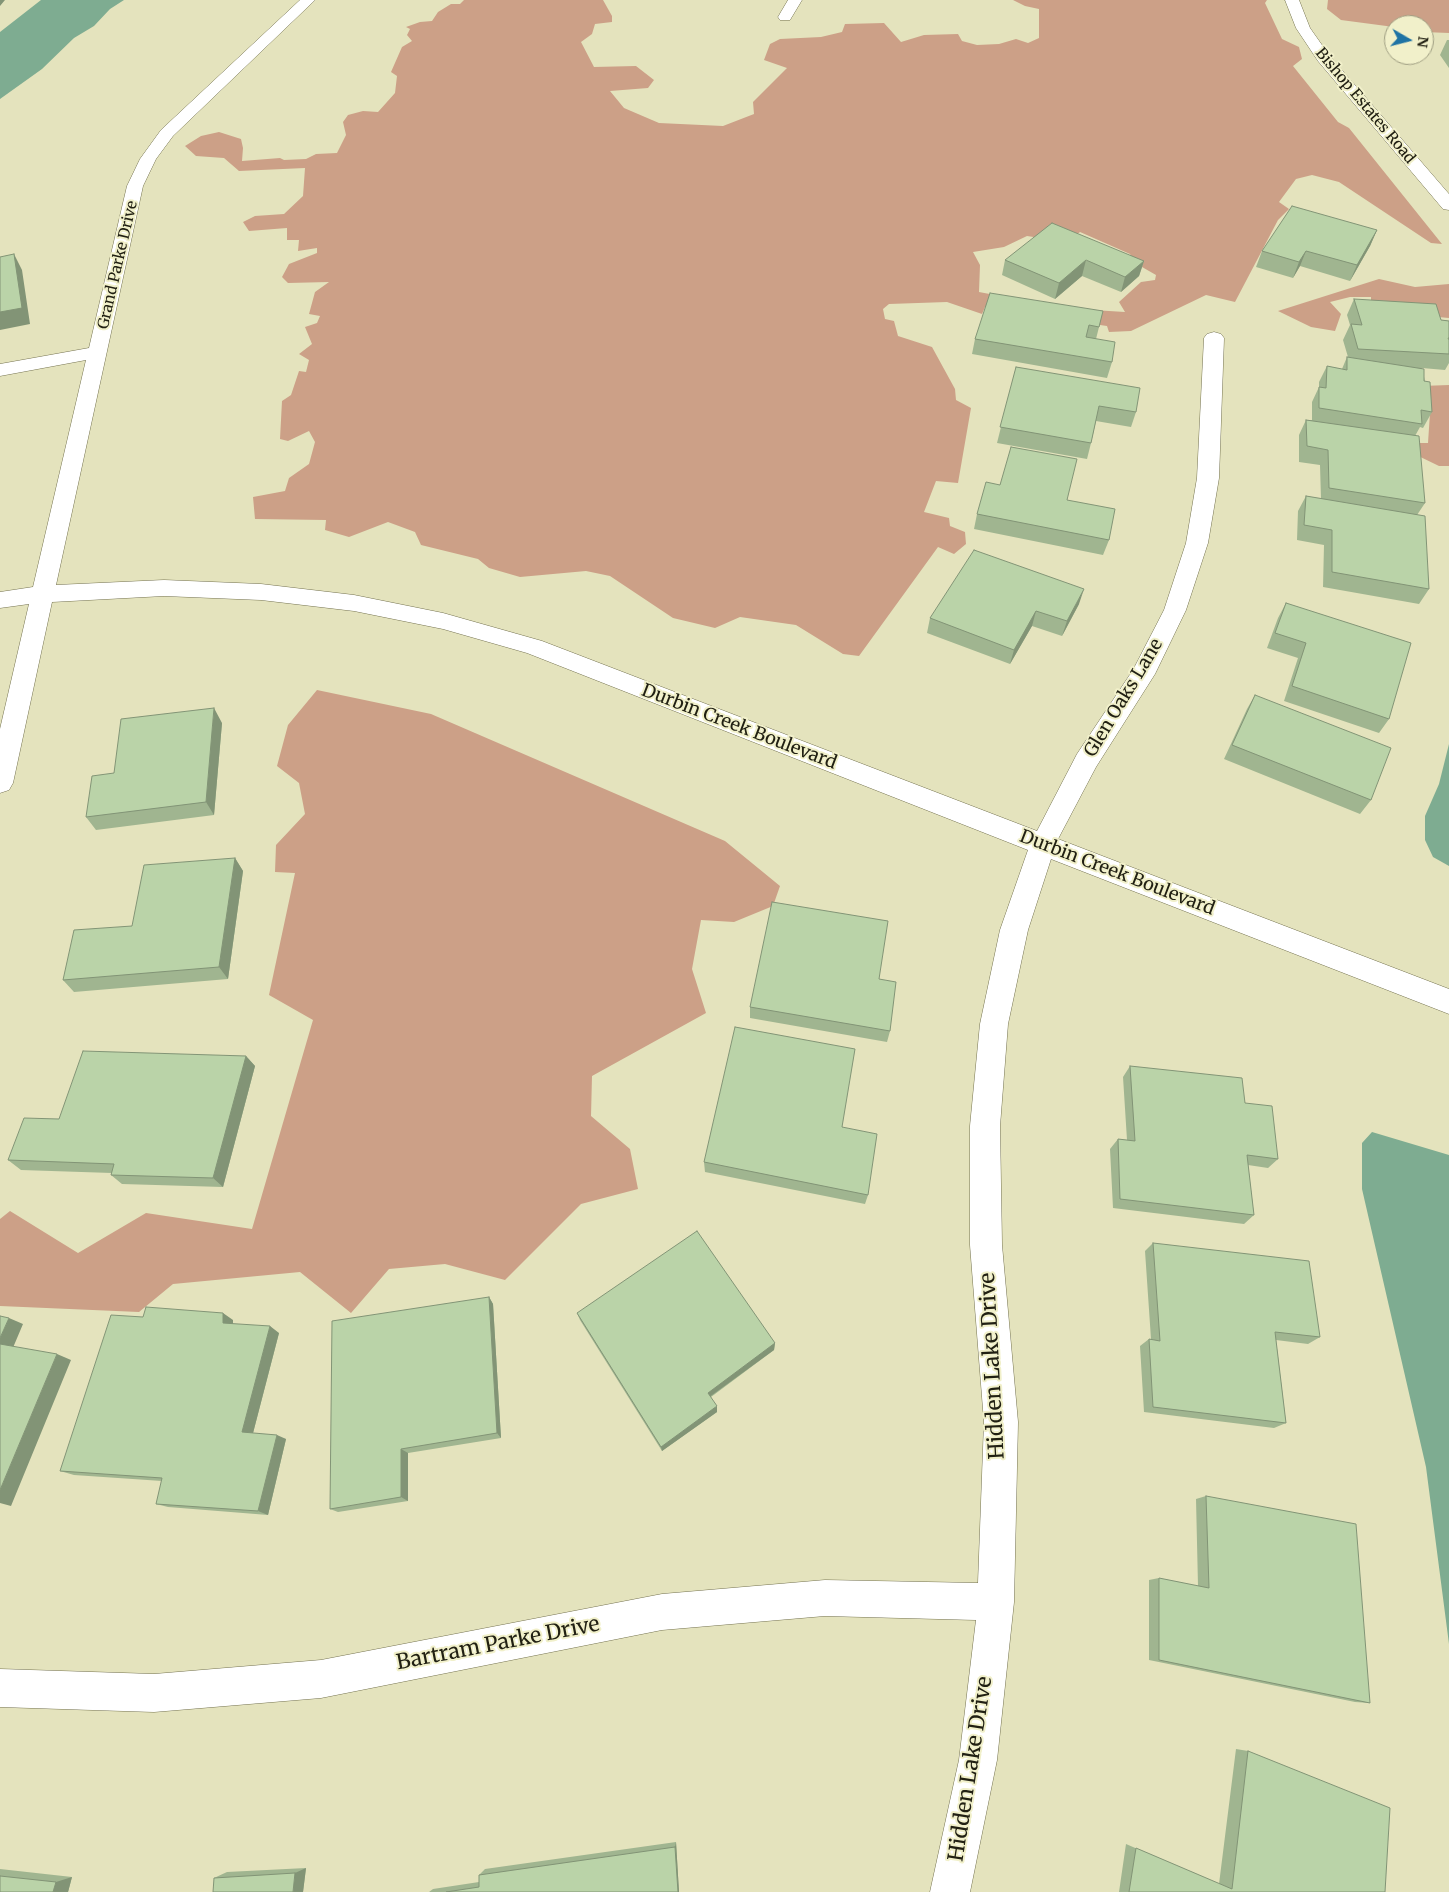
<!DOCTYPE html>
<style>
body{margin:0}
#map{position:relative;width:1449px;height:1892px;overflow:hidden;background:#e4e3bd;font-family:Merriweather,serif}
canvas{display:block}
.north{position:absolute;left:1384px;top:15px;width:50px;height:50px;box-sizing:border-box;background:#f1f0ca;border:1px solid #9e9d81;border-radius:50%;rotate:98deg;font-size:14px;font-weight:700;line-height:20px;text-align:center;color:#212013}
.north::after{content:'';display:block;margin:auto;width:18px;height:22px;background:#1f73a4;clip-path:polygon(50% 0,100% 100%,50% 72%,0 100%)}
</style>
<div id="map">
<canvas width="1449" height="1892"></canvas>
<div class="north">N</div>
</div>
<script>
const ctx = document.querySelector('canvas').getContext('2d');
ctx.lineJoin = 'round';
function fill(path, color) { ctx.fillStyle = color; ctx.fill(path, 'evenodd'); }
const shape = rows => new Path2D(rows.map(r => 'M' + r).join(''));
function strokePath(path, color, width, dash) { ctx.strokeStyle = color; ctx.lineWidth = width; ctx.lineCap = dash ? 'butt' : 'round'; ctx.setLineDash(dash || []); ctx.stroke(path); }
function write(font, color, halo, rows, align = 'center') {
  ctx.font = font + ' Merriweather,serif'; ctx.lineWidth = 4; ctx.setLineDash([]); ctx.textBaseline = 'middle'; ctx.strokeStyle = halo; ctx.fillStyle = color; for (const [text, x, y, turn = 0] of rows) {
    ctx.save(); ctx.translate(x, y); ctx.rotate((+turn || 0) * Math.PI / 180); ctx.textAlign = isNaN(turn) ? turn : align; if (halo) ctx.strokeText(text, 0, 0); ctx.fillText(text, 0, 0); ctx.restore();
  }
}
fill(shape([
 [464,0,603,0,612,16,612,22,595,24,592,34,581,42,594,67,636,66,654,80,648,88,610,91,624,108,659,123,723,126,754,114,753,102,787,68,764,60,770,44,780,39,821,37,842,32,845,24,884,23,901,42,924,35,958,34,962,41,977,45,999,44,1016,39,1028,43,1039,38,1039,9,1025,6,1013,0,1267,0,1265,3,1282,39,1299,47,1302,59,1293,66,1338,122,1349,128,1442,244,1431,243,1339,182,1312,175,1296,179,1279,202,1289,209,1278,220,1235,302,1206,295,1131,331,1109,332,1107,326,1072,321,1077,309,1125,312,1119,302,1141,282,1155,280,1156,275,1135,263,1130,254,1080,232,1067,242,1027,236,1004,247,973,252,980,265,979,292,1011,298,1041,316,985,307,982,314,947,302,889,304,883,309,885,319,894,321,898,336,932,347,955,389,956,400,971,408,958,483,936,481,924,512,949,518,950,526,965,532,966,544,954,554,938,547,859,656,843,654,796,625,740,617,715,628,673,618,610,576,586,571,520,577,489,568,478,559,421,545,415,532,388,522,349,537,325,530,326,520,255,519,253,497,285,491,289,478,309,464,315,442,309,431,288,441,280,439,282,401,291,395,299,371,306,372,309,360,299,354,312,344,305,327,317,323,320,316,309,314,315,292,329,282,288,283,282,277,289,264,317,253,317,248,298,251,299,240,287,240,287,228,249,231,243,222,255,216,284,214,303,196,305,168,239,171,224,158,196,156,185,146,201,136,219,132,241,139,243,148,242,161,280,158,284,160,306,159,316,154,337,153,346,135,343,122,348,115,363,111,378,112,395,93,397,76,391,72,402,47,412,41,407,35,410,29,406,27,420,22,432,21,438,12,451,4,460,4],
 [1328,0,1449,0,1449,33,1424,32,1424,25,1394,25,1394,27,1341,20,1327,9],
 [1379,279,1415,287,1449,284,1449,318,1371,311,1371,297,1350,297,1330,302,1341,314,1335,331,1311,327,1278,311],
 [1449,385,1449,466,1439,466,1406,450,1405,443,1428,443,1430,413,1422,386],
 [317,690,431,714,725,841,780,886,773,906,734,922,701,920,692,969,706,1013,592,1076,591,1116,630,1149,638,1189,581,1204,505,1280,445,1264,389,1269,351,1313,300,1272,173,1284,139,1312,0,1306,0,1219,10,1211,78,1253,146,1213,252,1229,313,1020,269,995,295,873,275,872,276,845,305,814,299,783,277,766,288,725]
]), '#cca087');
fill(shape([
 [41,0,124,0,110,9,94,26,74,38,42,69,0,99,0,32],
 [1449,744,1449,866,1433,857,1425,840,1425,816,1439,784],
 [1372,1132,1449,1155,1449,1644,1426,1467,1362,1189,1362,1143]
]), '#7eac91');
const minor = shape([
 [300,0,315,0,173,136,156,159,143,186,56,585,164,580,261,584,354,595,443,613,542,641,1037,831,1077,754,1133,670,1164,610,1186,543,1197,478,1204,338,1207,334,1214,332,1221,334,1224,338,1219,478,1208,543,1186,610,1155,674,1096,767,1058,839,1449,989,1449,1014,1051,859,1028,930,1008,1024,1000,1126,1002,1245,1018,1422,1014,1602,997,1760,970,1892,930,1892,959,1760,976,1620,825,1616,662,1630,321,1698,154,1712,0,1707,0,1669,154,1674,321,1660,662,1594,825,1580,978,1583,984,1422,970,1245,970,1126,980,1024,1000,930,1028,850,527,653,443,629,354,611,261,600,164,596,52,602,13,783,9,790,0,793,0,729,29,604,0,608,0,592,33,587,86,360,0,376,0,364,89,348,127,186,140,159,161,130,300,0],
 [788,0,802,0,790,20,780,20,778,17,788,0],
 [1285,0,1299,0,1310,28,1329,55,1449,194,1449,210,1443,209,1318,61,1296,28,1285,0]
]);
strokePath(minor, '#757351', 1);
fill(minor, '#fff');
fill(shape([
 [1447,40,1449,40,1449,68,1440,55],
 [1377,230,1370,246,1350,281,1300,266,1293,278,1256,267,1262,251],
 [1005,260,1144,261,1139,276,1121,292,1082,276,1055,299,1002,275],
 [1354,299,1441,320,1449,321,1449,363,1445,370,1422,368,1432,412,1423,428,1420,427,1415,436,1425,503,1417,515,1429,589,1419,604,1323,587,1324,545,1297,540,1298,511,1306,496,1321,499,1320,465,1299,462,1299,435,1306,420,1312,420,1312,402,1319,387,1319,382,1327,366,1342,369,1347,357,1348,357,1343,340,1350,325,1347,315],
 [1103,311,1096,339,1112,362,1107,378,972,354,975,339],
 [1016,367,1136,412,1131,427,1096,421,1091,443,1087,459,997,443],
 [1067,500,1109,540,1103,555,974,529,977,514],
 [1286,603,1389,719,1379,733,1284,701,1298,658,1267,648,1278,618],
 [1079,604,1062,636,1032,626,1010,664,927,633,930,618],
 [1255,695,1371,800,1360,814,1224,759,1247,709],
 [222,723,214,815,96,830,86,817,114,773],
 [235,858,243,871,228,979,74,992,63,980,132,926],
 [879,979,890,1031,887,1042,750,1018,750,1007],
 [246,1056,255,1066,223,1187,122,1184,111,1175,112,1173,21,1170,8,1160,59,1119],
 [1130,1066,1245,1103,1278,1159,1268,1168,1248,1165,1254,1215,1244,1224,1113,1208,1110,1149,1118,1139,1127,1140,1123,1077],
 [842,1127,868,1195,865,1204,705,1172,704,1162],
 [1153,1243,1320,1337,1308,1344,1276,1340,1286,1423,1274,1428,1144,1412,1140,1346,1149,1339,1151,1339,1145,1251],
 [489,1297,493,1304,501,1438,408,1453,408,1501,338,1512,330,1509],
 [577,1313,775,1343,774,1350,711,1397,717,1412,662,1451,580,1320],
 [143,1317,233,1320,233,1324,279,1333,253,1433,286,1439,268,1515,168,1507,156,1504,162,1481,74,1475,60,1471],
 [1206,1496,1370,1703,1355,1702,1149,1660,1149,1580,1159,1578,1198,1586,1196,1499],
 [1236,1749,1248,1751,1385,1892,1119,1892,1126,1844,1219,1884],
 [676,1842,679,1892,429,1892,433,1889,479,1882,479,1875,485,1869],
 [306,1868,303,1892,214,1878,227,1872],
 [0,1869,72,1877,68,1892,0,1892]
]), '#a0b590');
fill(shape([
 [0,0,5,0,0,6],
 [1377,230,1370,246,1350,281,1357,265],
 [1306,251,1300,266,1293,278,1299,262],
 [14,254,22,270,30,324,0,330,0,312],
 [1086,260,1082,276,1055,299,1059,283],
 [1144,261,1139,276,1121,292,1125,277],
 [1084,589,1079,604,1062,636,1067,621],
 [1036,611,1032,626,1010,664,1014,650],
 [214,708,222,723,214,815,206,802],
 [235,858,243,871,228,979,219,967],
 [246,1056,255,1066,223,1187,213,1178],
 [489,1297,493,1304,501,1438,497,1433],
 [223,1313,233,1320,233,1330,223,1323],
 [9,1318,23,1324,12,1350,0,1345,0,1338],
 [270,1326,279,1333,252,1437,242,1432],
 [775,1343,774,1350,708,1398,708,1393],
 [57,1354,71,1360,11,1506,0,1503,0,1490],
 [717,1406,717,1412,662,1451,661,1447],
 [277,1435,286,1439,268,1515,258,1511],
 [401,1449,408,1453,408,1501,401,1497],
 [676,1842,679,1892,678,1892,675,1847],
 [306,1868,303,1892,293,1892,295,1873],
 [72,1877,68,1892,53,1892,56,1882]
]), '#829476');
const building = shape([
 [1292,206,1377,230,1357,265,1306,251,1299,262,1262,251,1292,206],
 [1052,223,1144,261,1125,277,1086,260,1059,283,1005,260,1052,223],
 [14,254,22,308,0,312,0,257,14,254],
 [990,293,1103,311,1099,327,1089,325,1086,337,1115,342,1112,362,975,339,990,293],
 [1354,299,1436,304,1441,320,1449,321,1449,338,1448,338,1449,340,1449,354,1358,349,1351,324,1362,325,1354,299],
 [1347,357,1424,369,1424,381,1430,382,1432,412,1421,410,1422,424,1319,408,1319,387,1326,388,1327,366,1347,370,1347,357],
 [1016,367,1140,388,1136,412,1099,406,1091,443,1000,427,1016,367],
 [1306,420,1419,436,1425,503,1329,488,1328,450,1307,446,1306,420],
 [1011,447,1077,459,1067,500,1115,509,1109,540,977,514,986,482,1000,485,1011,447],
 [1306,496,1425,516,1429,589,1332,572,1332,530,1304,525,1306,496],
 [974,550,1084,589,1067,621,1036,611,1014,650,930,618,974,550],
 [1286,603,1411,643,1389,719,1292,686,1306,643,1275,633,1286,603],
 [1255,695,1391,748,1371,800,1232,745,1255,695],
 [214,708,206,802,86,817,92,776,114,773,121,719,214,708],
 [235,858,219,967,63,980,74,930,132,926,144,865,235,858],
 [772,902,888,921,879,979,896,982,890,1031,750,1007,772,902],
 [735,1027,855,1049,842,1127,877,1134,868,1195,704,1162,735,1027],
 [83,1051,246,1056,213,1178,111,1175,114,1164,8,1160,24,1118,59,1119,83,1051],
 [1130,1066,1242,1078,1245,1103,1272,1106,1278,1159,1247,1155,1254,1215,1120,1199,1118,1139,1135,1141,1130,1066],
 [697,1231,775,1343,708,1393,717,1406,661,1447,577,1313,697,1231],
 [1153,1243,1309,1261,1320,1337,1275,1332,1286,1423,1153,1407,1149,1339,1160,1341,1153,1243],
 [489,1297,497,1433,401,1449,401,1497,330,1509,332,1321,489,1297],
 [146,1307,223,1313,223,1323,270,1326,242,1432,277,1435,258,1511,156,1504,162,1478,60,1471,111,1315,143,1317,146,1307],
 [0,1316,9,1318,0,1338,0,1316],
 [0,1344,57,1354,0,1490,0,1344],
 [1206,1496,1356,1524,1370,1703,1159,1660,1159,1578,1209,1588,1206,1496],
 [1248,1751,1390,1808,1385,1892,1129,1892,1136,1848,1232,1889,1248,1751],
 [675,1847,678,1892,446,1892,479,1887,479,1875,675,1847],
 [295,1873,293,1892,213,1892,214,1878,295,1873],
 [0,1876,56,1882,53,1892,0,1892,0,1876]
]);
fill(building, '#bad3a8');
strokePath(building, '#829476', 1);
write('15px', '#212013', '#f1f0ca', [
 ["Bishop Estates Road",1365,106,50],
 ["Grand Parke Drive",118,265,-77]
]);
write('18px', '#212013', '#f1f0ca', [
 ["Glen Oaks Lane",1124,698,-59],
 ["Durbin Creek Boulevard",739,727,21],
 ["Durbin Creek Boulevard",1117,873,21]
]);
write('21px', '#212013', '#f1f0ca', [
 ["Hidden Lake Drive",993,1366,-93],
 ["Bartram Parke Drive",498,1644,-11],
 ["Hidden Lake Drive",971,1769,-81]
]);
</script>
